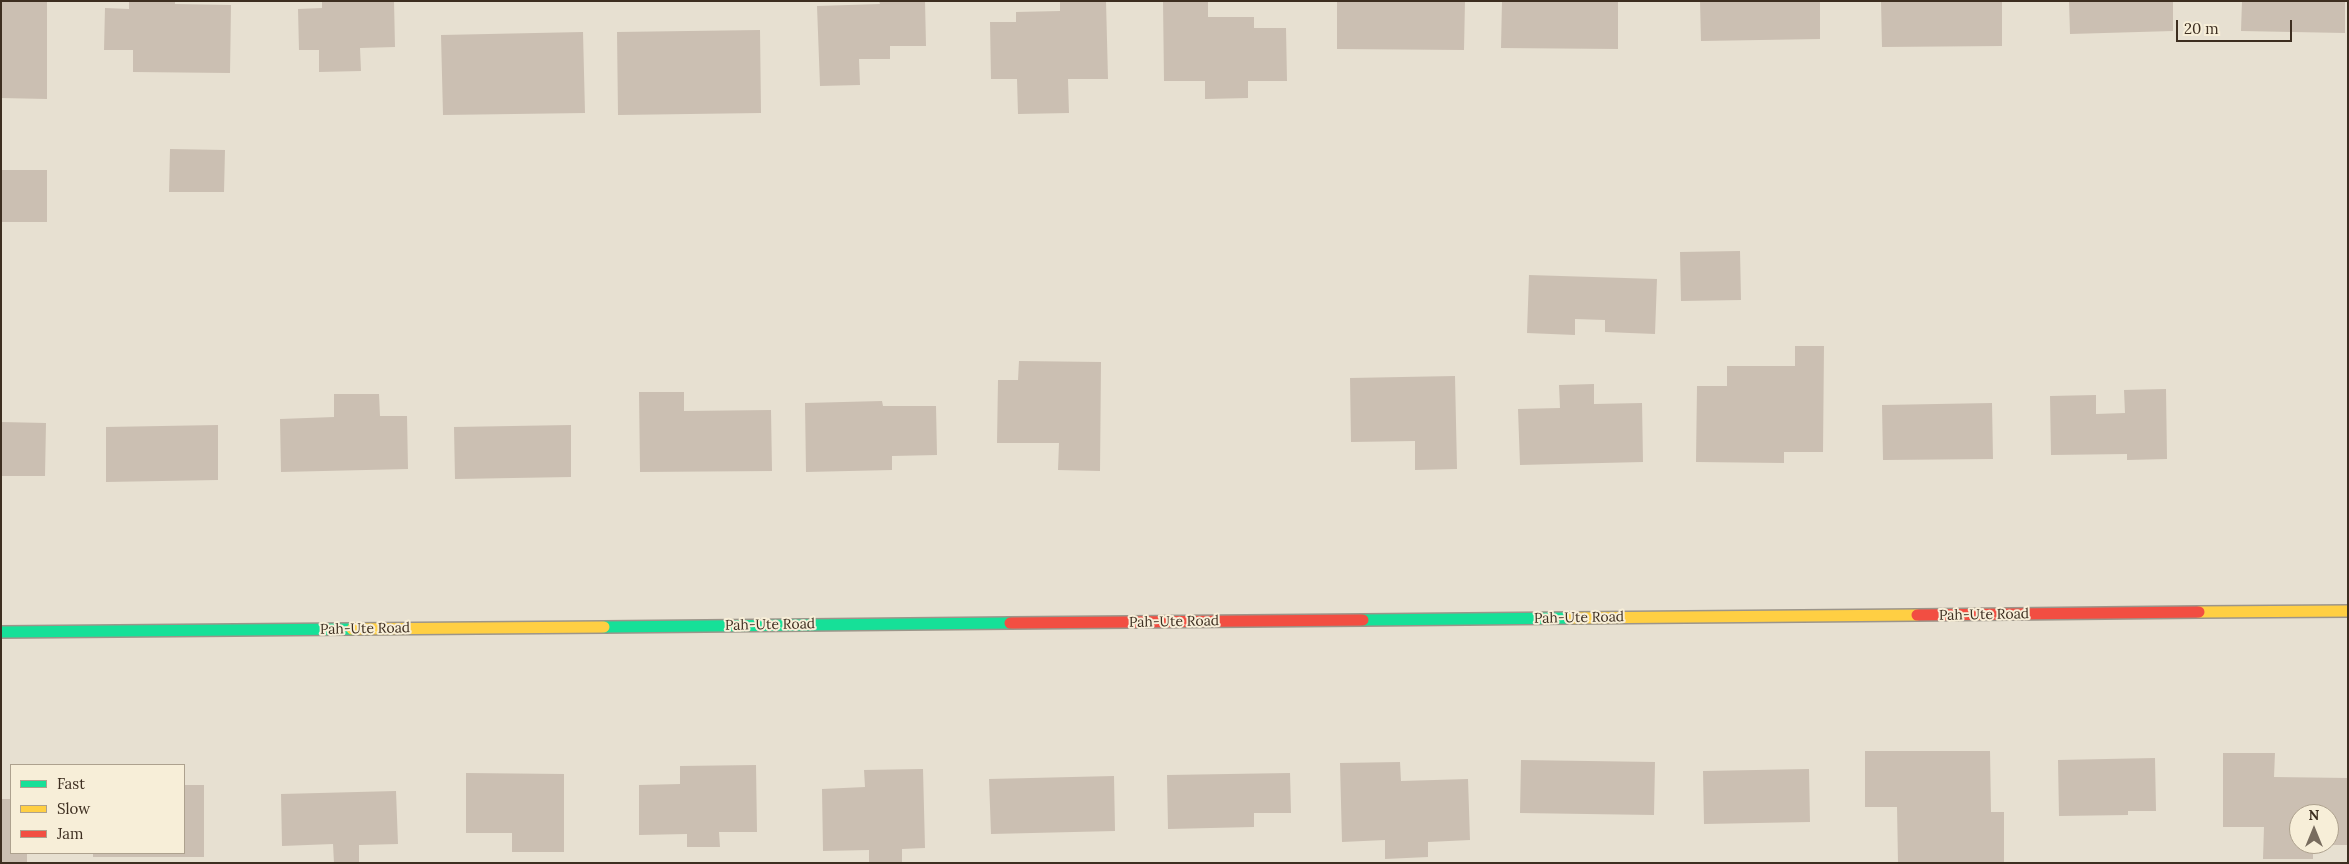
<!DOCTYPE html>
<style>
body{margin:0}
#map{position:relative;width:2349px;height:864px;overflow:hidden;background:#e7e0d1;font-family:Lora,serif}
canvas{display:block}
.frame{position:absolute;inset:0;border:2px solid #3d2e20;pointer-events:none}
.legend{position:absolute;left:10px;top:764px;width:175px;height:90px;box-sizing:border-box;background:#f7eed8;border:1px solid #ada18e;margin:0;padding:6px 9px;list-style:none;font-size:15px;color:#3d2e20}
.legend li{display:flex;align-items:center;gap:10px;height:25px}
.legend b{width:25px;border:1px solid #ada18e}
.north{position:absolute;left:2289px;top:804px;width:50px;height:50px;box-sizing:border-box;background:#f7eed8;border:1px solid #ada18e;border-radius:50%;rotate:0deg;font-size:14px;font-weight:700;line-height:20px;text-align:center;color:#3d2e20}
.north::after{content:'';display:block;margin:auto;width:18px;height:22px;background:#786c5e;clip-path:polygon(50% 0,100% 100%,50% 72%,0 100%)}
.scale{position:absolute;left:2176px;top:20px;width:116px;height:22px;box-sizing:border-box;border:2px solid #3d2e20;border-top:0;padding-left:6px;font-size:15px;line-height:18px;white-space:nowrap;color:#3d2e20;-webkit-text-stroke:4px #f7eed8;paint-order:stroke}
</style>
<div id="map">
<canvas width="2349" height="864"></canvas>
<div class="frame"></div>
<ul class="legend">
<li><b style="height:6px;background:#16e098"></b>Fast</li>
<li><b style="height:6px;background:#ffcf43"></b>Slow</li>
<li><b style="height:6px;background:#f24e42"></b>Jam</li>
</ul>
<div class="north">N</div>
<div class="scale">20 m</div>
</div>
<script>
const ctx = document.querySelector('canvas').getContext('2d');
ctx.lineJoin = 'round';
function fill(path, color) { ctx.fillStyle = color; ctx.fill(path, 'evenodd'); }
const shape = rows => new Path2D(rows.map(r => 'M' + r).join(''));
function strokePath(path, color, width, dash) { ctx.strokeStyle = color; ctx.lineWidth = width; ctx.lineCap = dash ? 'butt' : 'round'; ctx.setLineDash(dash || []); ctx.stroke(path); }
function write(font, color, halo, rows, align = 'center') {
  ctx.font = font + ' Lora,serif'; ctx.lineWidth = 4; ctx.setLineDash([]); ctx.textBaseline = 'middle'; ctx.strokeStyle = halo; ctx.fillStyle = color; for (const [text, x, y, turn = 0] of rows) {
    ctx.save(); ctx.translate(x, y); ctx.rotate((+turn || 0) * Math.PI / 180); ctx.textAlign = isNaN(turn) ? turn : align; if (halo) ctx.strokeText(text, 0, 0); ctx.fillText(text, 0, 0); ctx.restore();
  }
}
fill(shape([
 [1,1,47,1,47,99,1,98],
 [129,1,175,1,175,4,231,5,230,73,133,72,133,50,104,50,105,8,129,9],
 [322,1,394,1,395,47,360,48,361,71,319,72,319,50,299,50,298,9,322,8],
 [879,1,925,1,926,46,890,46,890,59,859,59,860,85,820,86,817,6,880,4],
 [1060,1,1106,1,1108,79,1068,79,1069,113,1018,114,1017,79,991,79,990,22,1016,22,1016,12,1060,11],
 [1163,1,1208,1,1208,17,1254,17,1254,28,1286,28,1287,81,1248,81,1248,98,1205,99,1205,81,1164,81],
 [1337,1,1465,1,1464,50,1337,49],
 [1502,1,1618,1,1618,49,1501,48],
 [1700,1,1820,1,1820,39,1701,41],
 [1881,1,2002,1,2002,46,1882,47],
 [2069,1,2173,1,2173,31,2070,34],
 [2242,1,2345,1,2345,33,2241,31],
 [760,30,761,113,618,115,617,32],
 [583,32,585,113,443,115,441,35],
 [170,149,225,150,224,192,169,192],
 [1,170,47,170,47,222,1,222],
 [1740,251,1741,300,1681,301,1680,252],
 [1529,275,1657,279,1655,334,1605,332,1605,320,1575,319,1575,335,1527,333],
 [1795,346,1824,346,1823,452,1784,452,1784,463,1696,462,1697,386,1727,386,1727,366,1795,366],
 [1019,361,1101,362,1100,471,1058,470,1059,443,997,443,998,380,1018,380],
 [1455,376,1457,469,1415,470,1415,441,1351,442,1350,378],
 [1594,384,1594,404,1642,403,1643,462,1520,465,1518,409,1560,408,1559,385],
 [2166,389,2167,459,2127,460,2127,454,2051,455,2050,396,2096,395,2096,414,2125,413,2124,390],
 [639,392,684,392,684,411,771,410,772,471,640,472],
 [334,394,379,394,380,416,407,416,408,469,281,472,280,419,334,417],
 [882,401,883,406,936,406,937,455,892,456,892,470,806,472,805,403],
 [1992,403,1993,459,1883,460,1882,405],
 [1,422,46,423,45,476,1,476],
 [218,425,218,480,106,482,106,427],
 [571,425,571,477,455,479,454,427],
 [1865,751,1990,751,1991,812,2004,812,2004,862,1898,863,1897,807,1865,807],
 [2223,753,2275,753,2274,777,2348,778,2348,845,2329,845,2329,814,2299,814,2299,844,2313,844,2313,859,2263,859,2264,827,2223,827],
 [2155,758,2156,811,2128,811,2128,815,2059,816,2058,760],
 [1521,760,1655,762,1654,815,1520,813],
 [1400,762,1401,781,1468,779,1470,840,1428,842,1428,857,1385,859,1385,840,1342,842,1340,763],
 [756,765,757,832,719,832,720,847,687,847,687,834,639,835,639,785,680,784,680,766],
 [923,769,925,848,902,849,902,863,869,863,869,850,823,851,822,789,865,787,864,770],
 [1809,769,1810,822,1704,824,1703,771],
 [466,773,564,774,564,852,512,852,512,833,466,833],
 [1290,773,1291,813,1254,813,1254,827,1168,829,1167,775],
 [1114,776,1115,831,991,834,989,779],
 [184,785,204,785,204,857,93,857,93,853,184,853],
 [396,791,398,844,359,845,359,862,345,863,334,863,333,844,282,846,281,794],
 [1,799,11,799,11,853,27,853,27,863,1,863]
]), '#cbbfb2');
const fast = shape([
 [1363,620,1571,618],
 [604,627,1010,623],
 [1,632,352,629]
]);
const slow = shape([
 [2199,612,2348,611],
 [1571,618,1917,615],
 [352,629,604,627]
]);
const jam = shape([
 [1917,615,2199,612],
 [1010,623,1363,620]
]);
strokePath(fast, '#9c958a', 14);
strokePath(slow, '#9c958a', 14);
strokePath(jam, '#9c958a', 14);
strokePath(fast, '#16e098', 11);
strokePath(slow, '#ffcf43', 11);
strokePath(jam, '#f24e42', 11);
write('14px', '#3d2e20', '#f7eed8', [
 ["Pah-Ute Road",1984,615,-1],
 ["Pah-Ute Road",1579,618,-1],
 ["Pah-Ute Road",1174,622,-1],
 ["Pah-Ute Road",770,625,-1],
 ["Pah-Ute Road",365,629,-1]
]);
</script>
